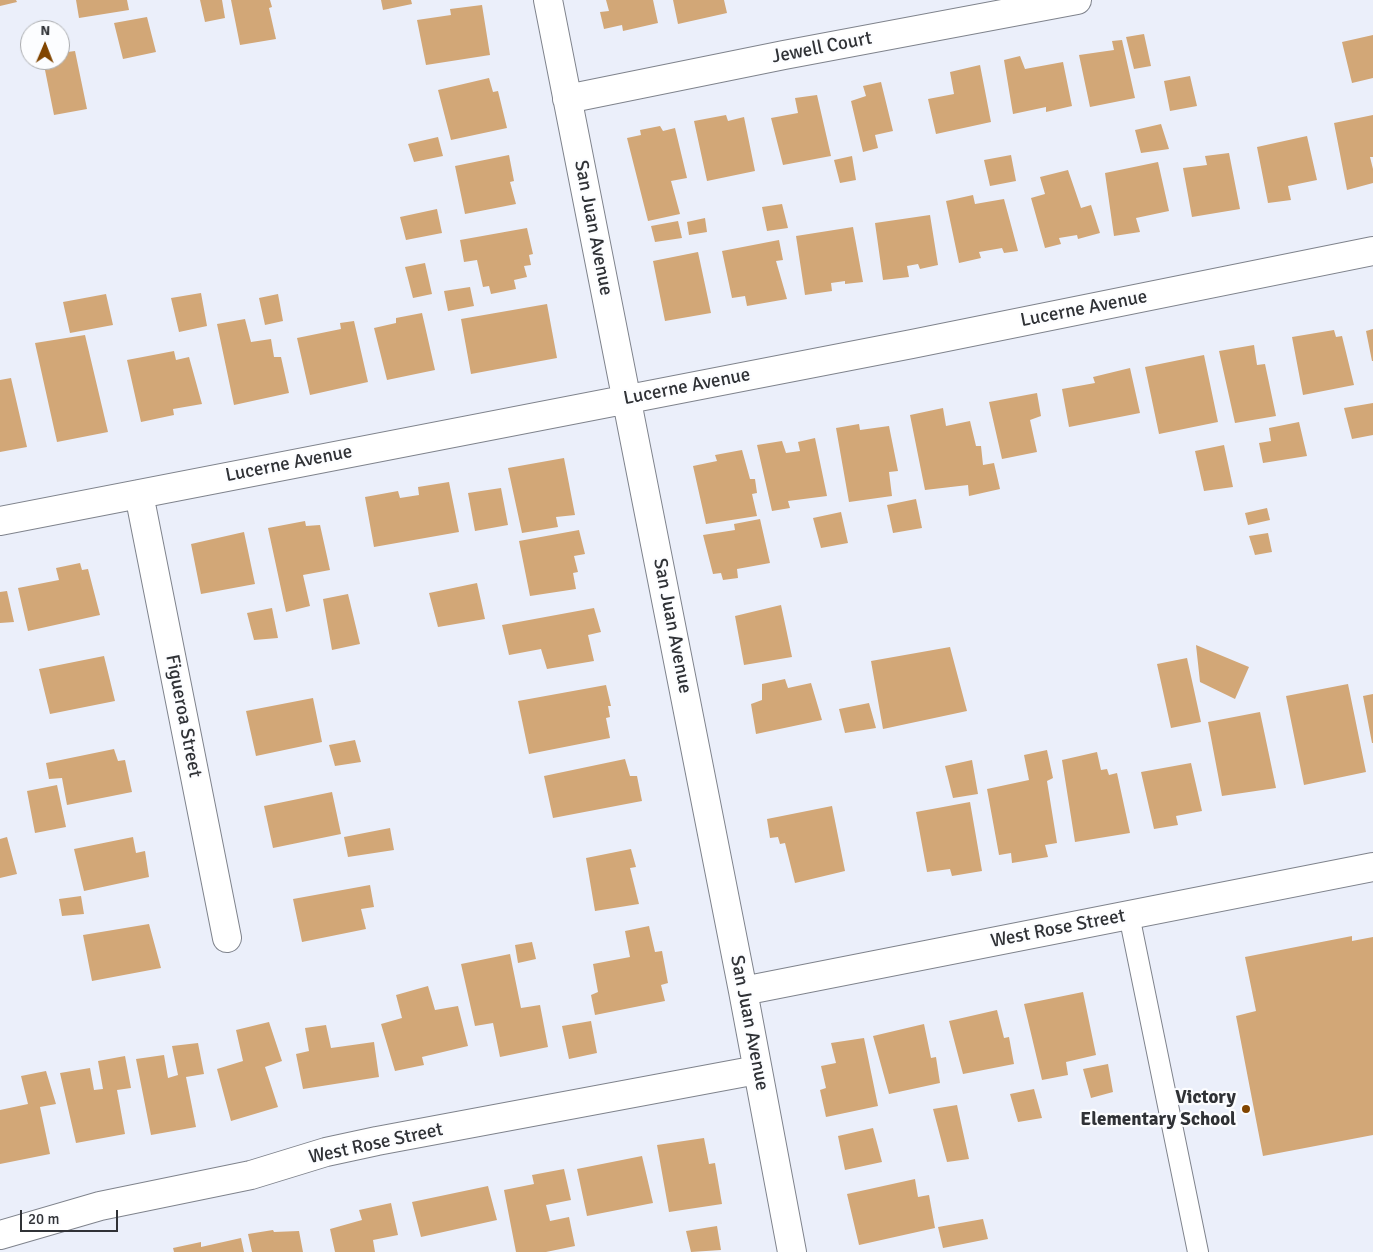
<!DOCTYPE html>
<style>
body{margin:0}
#map{position:relative;width:1373px;height:1252px;overflow:hidden;background:#ebeffa;font-family:Signika,sans-serif}
canvas{display:block}
.north{position:absolute;left:20px;top:20px;width:50px;height:50px;box-sizing:border-box;background:#fcfdff;border:1px solid #aaacaf;border-radius:50%;rotate:1deg;font-size:14px;font-weight:700;line-height:20px;text-align:center;color:#303236}
.north::after{content:'';display:block;margin:auto;width:18px;height:22px;background:#814500;clip-path:polygon(50% 0,100% 100%,50% 72%,0 100%)}
.scale{position:absolute;left:20px;top:1210px;width:98px;height:22px;box-sizing:border-box;border:2px solid #303236;border-top:0;padding-left:6px;font-size:15px;line-height:18px;white-space:nowrap;color:#303236;-webkit-text-stroke:4px #fcfdff;paint-order:stroke}
</style>
<div id="map">
<canvas width="1373" height="1252"></canvas>
<div class="north">N</div>
<div class="scale">20 m</div>
</div>
<script>
const ctx = document.querySelector('canvas').getContext('2d');
ctx.lineJoin = 'round';
function fill(path, color) { ctx.fillStyle = color; ctx.fill(path, 'evenodd'); }
const shape = rows => new Path2D(rows.map(r => 'M' + r).join(''));
function strokePath(path, color, width, dash) { ctx.strokeStyle = color; ctx.lineWidth = width; ctx.lineCap = dash ? 'butt' : 'round'; ctx.setLineDash(dash || []); ctx.stroke(path); }
function write(font, color, halo, rows, align = 'center') {
  ctx.font = font + ' Signika,sans-serif'; ctx.lineWidth = 4.5; ctx.setLineDash([]); ctx.textBaseline = 'middle'; ctx.strokeStyle = halo; ctx.fillStyle = color; for (const [text, x, y, turn = 0] of rows) {
    ctx.save(); ctx.translate(x, y); ctx.rotate((+turn || 0) * Math.PI / 180); ctx.textAlign = isNaN(turn) ? turn : align; if (halo) ctx.strokeText(text, 0, 0); ctx.fillText(text, 0, 0); ctx.restore();
  }
}
fill(shape([
 [0,0,16,0,17,2,0,6],
 [76,0,127,0,129,10,79,18],
 [200,0,222,0,225,18,205,22],
 [231,0,270,0,272,7,269,8,276,39,240,45],
 [381,0,411,0,412,4,383,10],
 [606,0,653,0,658,23,623,31,622,25,604,29,600,12,609,11],
 [673,0,724,0,727,13,678,24],
 [482,5,490,55,426,65,417,20,451,15,450,9],
 [147,17,156,52,123,59,114,23],
 [1144,34,1151,66,1134,69,1126,37],
 [1373,35,1373,78,1352,83,1342,42],
 [1122,40,1135,98,1090,107,1079,55,1114,50,1112,41],
 [75,51,87,109,54,115,43,60,60,60,60,53],
 [1020,56,1025,69,1063,62,1072,106,1046,112,1046,107,1013,114,1004,60],
 [980,65,991,122,936,134,928,99,954,94,950,72],
 [1190,76,1197,106,1170,111,1164,81],
 [489,78,493,92,498,91,507,128,451,140,438,90],
 [881,82,893,131,875,135,878,148,863,152,851,101,866,96,863,86],
 [817,95,831,156,783,165,771,118,798,113,795,98],
 [726,115,728,121,744,117,755,171,707,181,694,121],
 [1373,115,1373,157,1370,157,1373,169,1373,183,1347,190,1334,123],
 [1161,124,1169,149,1141,153,1135,130],
 [660,126,663,131,675,128,687,178,671,181,680,214,648,221,627,138,641,135,640,130],
 [1307,136,1317,180,1288,186,1291,200,1268,203,1257,147],
 [438,137,443,156,414,162,408,144],
 [1229,153,1240,209,1192,217,1183,168,1207,165,1205,156],
 [509,155,514,181,510,182,516,204,465,214,455,166],
 [1011,155,1016,181,990,186,984,160],
 [852,156,856,180,840,183,834,160],
 [1158,162,1169,211,1136,218,1140,232,1114,236,1105,173],
 [1068,170,1081,208,1091,205,1100,233,1078,239,1077,235,1059,238,1061,244,1045,248,1031,198,1045,194,1040,177],
 [973,195,975,204,1004,199,1018,251,1004,253,1002,248,979,252,981,258,959,263,946,201],
 [782,204,788,228,767,231,762,207],
 [437,209,442,233,406,240,400,217],
 [930,215,938,265,920,269,918,264,907,266,909,277,883,280,875,223],
 [705,218,707,232,689,235,687,222],
 [678,221,682,238,655,242,651,226],
 [853,227,863,282,845,284,845,281,831,283,832,291,805,295,796,236],
 [527,228,533,254,529,255,531,265,524,266,527,277,514,280,516,289,491,294,489,286,483,287,477,260,464,262,460,240],
 [779,240,783,260,776,261,787,299,747,306,745,296,732,298,722,251],
 [698,252,711,313,665,321,653,261],
 [425,263,432,294,413,298,405,267],
 [470,287,474,306,448,311,444,291],
 [201,293,207,326,179,332,171,298],
 [106,294,113,325,70,333,63,302],
 [278,294,283,321,265,325,259,298],
 [547,304,557,358,471,374,461,319],
 [422,313,435,370,387,380,374,328,396,323,396,318],
 [245,319,251,342,271,339,274,357,281,357,289,393,234,405,217,324],
 [354,321,368,382,310,395,297,338,341,329,340,323],
 [1373,329,1373,361,1372,361,1366,331],
 [1334,330,1336,337,1342,336,1354,385,1303,395,1292,337],
 [85,335,108,432,57,442,35,343],
 [1254,345,1257,365,1265,364,1276,416,1235,423,1219,351],
 [174,351,176,360,189,357,202,404,173,409,174,415,141,422,127,360],
 [1204,355,1218,422,1159,434,1145,367],
 [1130,368,1140,413,1069,427,1062,389,1095,383,1093,377],
 [11,378,27,447,0,452,0,380],
 [1037,393,1041,416,1030,420,1037,452,1002,459,989,402],
 [1373,403,1373,435,1352,439,1344,408],
 [943,408,946,426,970,421,976,446,981,446,983,465,994,463,1000,489,969,496,968,485,925,490,910,415],
 [1299,422,1307,456,1263,463,1259,443,1271,441,1269,428],
 [859,424,860,430,889,426,898,471,889,472,892,496,849,502,836,428],
 [815,438,827,496,788,501,790,508,772,511,757,445,782,441,786,453,800,451,798,442],
 [1224,445,1233,487,1204,491,1195,451],
 [742,450,750,479,755,479,757,493,752,494,757,516,706,524,693,466,717,461,715,455],
 [564,458,575,515,556,517,558,527,522,533,508,468],
 [449,482,459,532,374,547,365,497,398,491,400,498,419,495,418,487],
 [501,488,508,525,475,531,468,493],
 [916,499,922,528,893,533,887,505],
 [1267,508,1270,520,1248,525,1245,513],
 [841,512,848,543,821,548,813,518],
 [760,519,770,563,737,569,738,578,723,580,721,573,713,574,703,535,735,530,734,524],
 [305,521,306,526,320,525,330,570,303,575,310,606,286,612,268,528],
 [579,530,585,554,574,556,578,572,573,573,576,589,530,596,519,541],
 [244,532,255,584,201,594,191,544],
 [1268,533,1272,552,1255,555,1249,536],
 [80,563,82,570,88,569,100,615,28,631,18,588,59,580,56,568],
 [477,583,485,619,438,627,429,593],
 [7,591,14,622,0,623,0,592],
 [348,594,360,644,332,650,323,599],
 [781,605,792,657,744,665,735,616],
 [272,608,278,638,254,640,247,613],
 [594,608,601,632,588,635,594,661,547,669,541,649,509,655,502,625],
 [1196,645,1249,667,1235,699,1200,682],
 [950,647,967,711,883,729,871,661],
 [104,656,115,701,50,714,39,669],
 [1187,658,1201,722,1171,728,1157,664],
 [785,679,788,688,811,683,822,720,756,734,751,704,762,700,762,684],
 [1348,684,1366,772,1304,785,1286,696],
 [606,685,611,706,608,706,610,717,606,718,610,738,529,754,518,701],
 [1373,694,1373,743,1372,743,1363,696],
 [313,698,322,742,256,756,246,711],
 [869,703,876,728,845,733,839,709],
 [1260,712,1276,788,1222,796,1208,722],
 [355,740,361,762,335,766,329,745],
 [114,749,118,761,125,760,132,792,67,805,62,778,49,779,46,763],
 [1047,750,1053,778,1047,781,1057,843,1045,845,1048,857,1012,863,1011,853,999,855,987,789,1029,780,1024,755],
 [1097,752,1101,770,1107,769,1109,775,1117,773,1130,833,1075,842,1062,760],
 [625,759,630,776,637,776,642,801,553,818,544,776],
 [972,760,978,794,953,798,945,766],
 [1191,763,1202,811,1176,816,1178,825,1154,829,1141,772],
 [57,785,66,827,35,833,27,791],
 [332,792,341,834,273,848,264,806],
 [970,802,982,871,952,876,950,869,927,872,916,812],
 [832,806,845,871,795,883,785,843,780,844,778,837,770,838,767,819],
 [390,828,394,850,348,857,344,837],
 [7,837,17,874,0,878,0,839],
 [133,837,136,853,145,851,149,877,84,891,74,849],
 [631,849,636,867,630,868,639,904,595,911,586,858],
 [370,885,374,907,361,909,366,929,302,942,293,899],
 [81,896,84,914,62,916,59,899],
 [149,924,161,968,92,981,83,935],
 [649,926,655,952,662,951,668,983,661,985,665,1001,595,1015,591,995,598,992,593,964,630,957,625,931],
 [1352,936,1352,941,1373,937,1373,1135,1263,1156,1236,1016,1256,1011,1245,957],
 [532,942,536,959,518,963,515,945],
 [510,954,521,1008,540,1005,548,1047,500,1057,493,1023,475,1026,461,964],
 [428,986,435,1010,458,1006,468,1046,422,1057,424,1065,395,1071,381,1024,402,1018,396,995],
 [1083,992,1096,1055,1066,1062,1068,1075,1042,1080,1024,1004],
 [997,1010,1004,1038,1009,1037,1014,1064,963,1074,949,1021],
 [591,1021,597,1053,569,1059,562,1026],
 [269,1022,282,1061,265,1067,278,1107,231,1121,217,1069,243,1061,236,1030],
 [924,1024,931,1058,936,1057,940,1083,889,1094,873,1036],
 [326,1025,331,1048,374,1042,379,1077,303,1089,296,1054,309,1051,305,1028],
 [864,1038,878,1106,826,1117,820,1090,826,1088,821,1066,836,1063,831,1043],
 [198,1043,204,1074,186,1077,196,1127,151,1135,136,1059,164,1055,168,1078,178,1075,172,1046],
 [125,1056,131,1088,117,1090,125,1134,76,1143,60,1073,90,1068,94,1090,103,1089,98,1061],
 [1108,1064,1113,1092,1091,1098,1083,1069],
 [46,1071,56,1104,40,1107,50,1154,0,1164,0,1110,28,1104,21,1076],
 [1034,1089,1042,1118,1018,1122,1010,1094],
 [957,1105,969,1159,947,1162,933,1109],
 [873,1128,882,1162,845,1170,838,1136],
 [704,1138,709,1164,715,1163,722,1204,669,1212,657,1145],
 [642,1156,653,1203,587,1216,577,1169],
 [564,1169,571,1200,546,1205,550,1221,569,1217,575,1246,546,1252,516,1252,504,1190,534,1184,532,1175],
 [915,1179,918,1197,929,1195,935,1228,859,1245,847,1194],
 [488,1186,497,1220,421,1237,412,1202],
 [391,1203,398,1235,373,1240,375,1252,335,1252,330,1229,362,1220,359,1210],
 [983,1219,988,1239,943,1248,938,1227],
 [717,1226,721,1250,691,1252,686,1231],
 [273,1230,274,1232,299,1231,303,1252,252,1252,248,1234],
 [241,1238,244,1252,174,1252,173,1248,201,1242,201,1247]
]), '#d2a777');
const service = shape([
 [1129,915,1198,1252]
]);
const minor = shape([
 [548,0,743,991,792,1252],
 [567,99,784,55,1077,0],
 [139,494,227,938],
 [0,521,912,344,1373,251],
 [743,991,1373,867],
 [0,1235,100,1206,251,1175,326,1152,377,1141,757,1070]
]);
strokePath(service, '#7f838c', 22);
strokePath(minor, '#7f838c', 30);
strokePath(service, '#fff', 20);
strokePath(minor, '#fff', 28);
for (const [x, y, r, color] of [
 [1246,1109,5,"#814500"]
]) { const dot = new Path2D(); dot.arc(x, y, r, 0, 2 * Math.PI); ctx.fillStyle = color; ctx.fill(dot); strokePath(dot, '#fcfdff', 2); }
write('19px', '#303236', '#fcfdff', [
 ["Jewell Court",822,48,-11],
 ["San Juan Avenue",593,228,79],
 ["Lucerne Avenue",1084,309,-11],
 ["Lucerne Avenue",687,387,-11],
 ["Lucerne Avenue",289,464,-11],
 ["San Juan Avenue",672,626,79],
 ["Figueroa Street",183,716,79],
 ["West Rose Street",1058,929,-11],
 ["San Juan Avenue",749,1023,79],
 ["West Rose Street",376,1144,-12]
]);
write('bold 19px', '#303236', '#fcfdff', [
 ["Victory",1236,1098],
 ["Elementary School",1236,1120]
], 'right');
</script>
